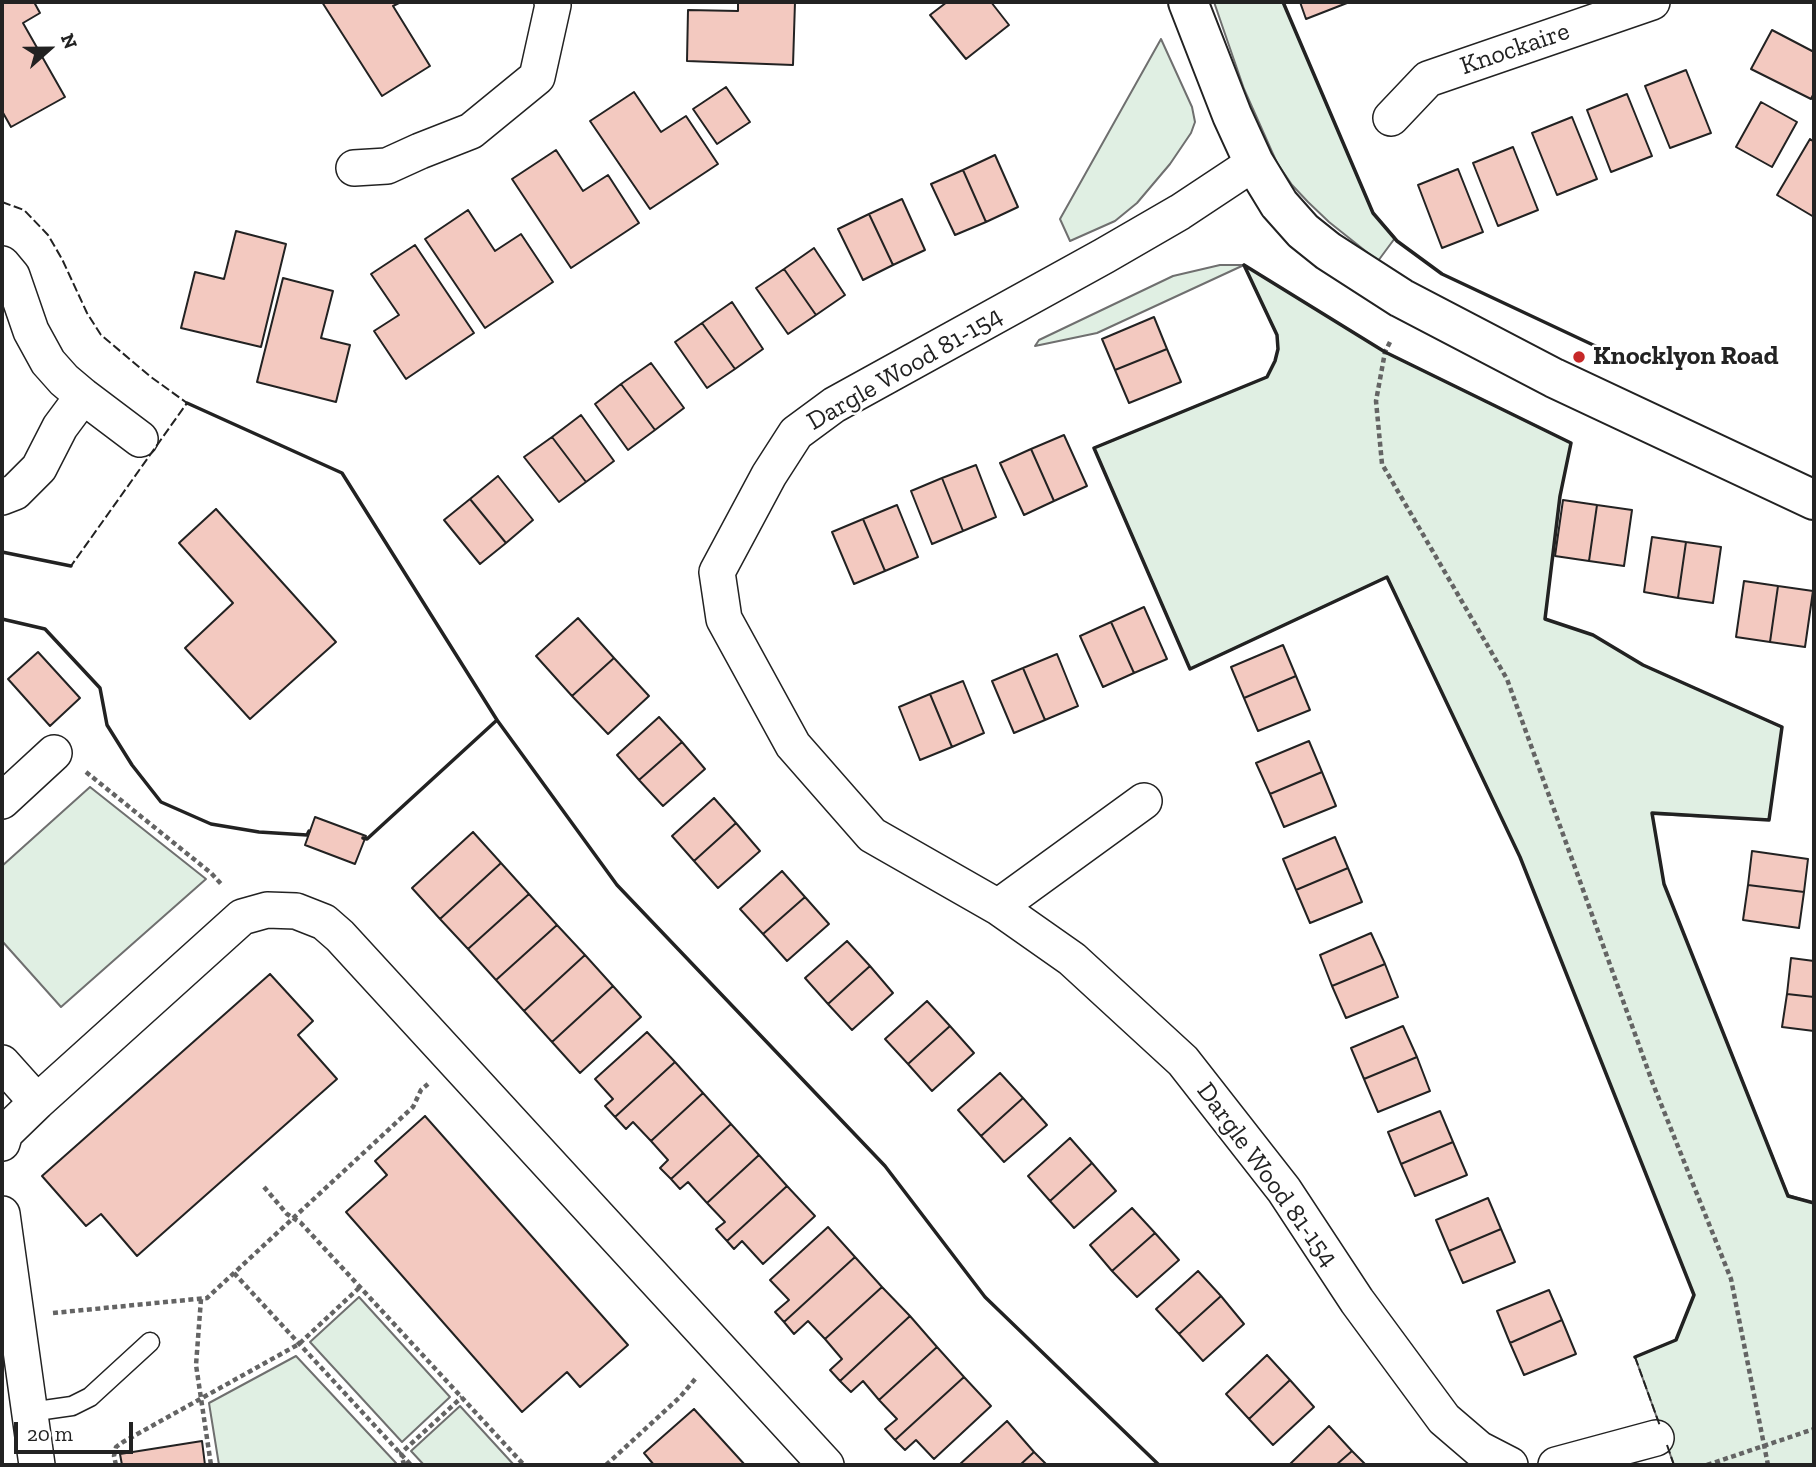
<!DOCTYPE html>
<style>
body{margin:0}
#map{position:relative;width:1816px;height:1467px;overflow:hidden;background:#fff;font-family:"Zilla Slab",serif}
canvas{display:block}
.frame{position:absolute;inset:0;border:4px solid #222;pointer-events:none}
.north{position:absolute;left:14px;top:14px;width:70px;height:70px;-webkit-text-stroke:5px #fff;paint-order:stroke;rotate:69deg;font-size:19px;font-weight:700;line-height:28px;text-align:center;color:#222}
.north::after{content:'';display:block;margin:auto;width:24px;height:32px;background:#222;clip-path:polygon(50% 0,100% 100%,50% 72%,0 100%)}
.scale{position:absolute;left:14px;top:1422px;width:119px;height:32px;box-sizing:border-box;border:4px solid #222;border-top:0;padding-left:9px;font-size:21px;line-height:24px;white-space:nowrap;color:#222;-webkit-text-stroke:5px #fff;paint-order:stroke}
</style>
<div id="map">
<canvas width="1816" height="1467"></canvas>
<div class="frame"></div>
<div class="north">N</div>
<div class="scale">20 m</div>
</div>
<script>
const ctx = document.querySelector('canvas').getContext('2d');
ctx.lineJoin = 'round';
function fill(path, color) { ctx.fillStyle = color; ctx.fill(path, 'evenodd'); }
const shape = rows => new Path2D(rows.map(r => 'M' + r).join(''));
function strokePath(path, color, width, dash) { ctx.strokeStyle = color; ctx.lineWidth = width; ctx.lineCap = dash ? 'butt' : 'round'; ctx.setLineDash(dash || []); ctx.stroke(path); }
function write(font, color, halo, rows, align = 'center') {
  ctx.font = font + ' "Zilla Slab",serif'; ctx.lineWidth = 5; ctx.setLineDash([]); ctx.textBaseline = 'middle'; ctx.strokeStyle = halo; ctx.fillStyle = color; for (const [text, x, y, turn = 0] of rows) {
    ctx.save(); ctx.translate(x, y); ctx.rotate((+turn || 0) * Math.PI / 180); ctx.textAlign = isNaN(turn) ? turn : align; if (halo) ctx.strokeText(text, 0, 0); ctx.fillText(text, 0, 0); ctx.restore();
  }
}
const green = shape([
 [1214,2,1283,2,1373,213,1395,238,1378,261,1329,222,1308,202,1292,185,1277,163,1244,89,1214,2],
 [1161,39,1192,107,1195,122,1191,133,1170,164,1137,203,1115,221,1070,241,1060,219,1161,39],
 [1220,265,1244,265,1385,352,1571,443,1560,496,1545,619,1593,635,1643,665,1782,727,1769,820,1652,814,1664,884,1788,1195,1814,1203,1814,1465,1674,1465,1635,1357,1676,1340,1694,1295,1520,857,1387,577,1190,669,1094,448,1267,377,1275,361,1278,349,1277,335,1244,265,1097,333,1035,346,1039,340,1173,276,1220,265],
 [90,787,206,879,61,1007,2,941,2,866,90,787],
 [359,1297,450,1397,402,1442,310,1342,359,1297],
 [296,1356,396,1463,397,1465,219,1465,209,1403,296,1356],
 [460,1406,514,1465,424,1465,411,1451,460,1406]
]);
fill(green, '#e0efe3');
strokePath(green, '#6f6f6f', 2);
const building = shape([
 [2,2,34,2,40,13,23,23,65,97,11,127,2,111,2,2],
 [322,2,401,2,393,6,430,66,382,96,322,2],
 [738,2,795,2,793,65,687,61,688,10,738,11,738,2],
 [947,2,991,2,1009,25,966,59,930,15,947,2],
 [1300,2,1346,2,1347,3,1306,19,1300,2],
 [1772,30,1814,52,1814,93,1811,99,1751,69,1772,30],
 [1686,70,1711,133,1670,148,1645,86,1686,70],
 [726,87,750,122,717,144,693,109,726,87],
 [634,92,661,132,686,116,718,164,650,209,590,121,634,92],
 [1627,94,1652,156,1611,172,1587,110,1627,94],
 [1761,102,1797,122,1772,167,1736,147,1761,102],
 [1572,117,1597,179,1557,195,1532,133,1572,117],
 [1810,139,1814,142,1814,217,1777,195,1810,139],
 [1513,147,1538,210,1498,226,1473,163,1513,147],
 [556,150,583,191,608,175,639,223,571,268,512,179,556,150],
 [995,155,1018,207,986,222,963,170,995,155],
 [1458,169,1483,232,1442,248,1418,185,1458,169],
 [963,170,986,222,955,235,931,184,963,170],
 [902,199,925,250,893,265,869,214,902,199],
 [468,210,495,251,521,234,553,282,485,328,425,239,468,210],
 [869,214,893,265,863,280,838,229,869,214],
 [236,231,286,244,261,347,181,328,195,272,224,279,236,231],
 [415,245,474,333,406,379,374,331,399,315,371,274,415,245],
 [814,248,845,295,816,315,784,269,814,248],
 [784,269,816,315,788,334,756,288,784,269],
 [283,278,333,291,321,338,350,345,336,402,257,382,283,278],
 [732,302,763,349,735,369,702,323,732,302],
 [1154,317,1167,349,1115,370,1102,339,1154,317],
 [702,323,735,369,707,388,675,342,702,323],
 [1167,349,1181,382,1129,403,1115,370,1167,349],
 [651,363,684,408,655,430,621,384,651,363],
 [621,384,655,430,628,450,595,404,621,384],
 [581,415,614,461,586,482,552,437,581,415],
 [1064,435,1087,486,1054,501,1031,449,1064,435],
 [552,437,586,482,559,502,524,457,552,437],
 [1031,449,1054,501,1024,515,1000,463,1031,449],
 [976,465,996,517,963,531,942,478,976,465],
 [498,476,533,520,506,543,470,499,498,476],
 [942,478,963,531,932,544,911,491,942,478],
 [470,499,506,543,480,564,444,520,470,499],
 [1563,500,1597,505,1589,561,1555,556,1563,500],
 [897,505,918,557,885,571,863,519,897,505],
 [1597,505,1632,510,1624,566,1589,561,1597,505],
 [216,509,336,642,250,719,185,648,233,603,179,543,216,509],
 [863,519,885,571,854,584,832,532,863,519],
 [1652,537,1686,542,1678,598,1644,592,1652,537],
 [1686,542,1721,547,1713,603,1678,598,1686,542],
 [1744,581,1778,586,1770,642,1736,637,1744,581],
 [1778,586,1813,591,1805,647,1770,642,1778,586],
 [1144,607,1167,659,1134,673,1111,622,1144,607],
 [578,618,614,658,572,696,536,656,578,618],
 [1111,622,1134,673,1103,687,1080,636,1111,622],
 [1283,645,1296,676,1244,698,1231,667,1283,645],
 [38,652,80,698,50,726,8,679,38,652],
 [1057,654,1078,706,1045,720,1023,668,1057,654],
 [614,658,649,696,608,734,572,696,614,658],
 [1023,668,1045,720,1014,733,992,681,1023,668],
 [1296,676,1310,710,1258,731,1244,698,1296,676],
 [963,681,984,733,952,747,930,694,963,681],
 [930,694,952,747,920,760,899,707,930,694],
 [659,717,682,742,639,780,617,755,659,717],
 [1309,741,1322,772,1270,794,1256,763,1309,741],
 [682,742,705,769,663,806,639,780,682,742],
 [1322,772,1336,806,1284,827,1270,794,1322,772],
 [714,798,736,823,694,861,672,836,714,798],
 [315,817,366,836,355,864,305,845,315,817],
 [736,823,760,851,718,888,694,861,736,823],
 [473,832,501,863,440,919,412,888,473,832],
 [1335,837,1348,868,1296,890,1283,859,1335,837],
 [1752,851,1808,859,1804,892,1748,885,1752,851],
 [501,863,529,894,468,949,440,919,501,863],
 [1348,868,1362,902,1310,923,1296,890,1348,868],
 [782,871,805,897,763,934,740,909,782,871],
 [1748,885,1804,892,1799,928,1743,920,1748,885],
 [529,894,557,925,496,980,468,949,529,894],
 [805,897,829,924,787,961,763,934,805,897],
 [557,925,585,955,524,1011,496,980,557,925],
 [1371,933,1385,964,1332,986,1320,955,1371,933],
 [847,941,870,966,828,1004,805,978,847,941],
 [585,955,613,986,552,1042,524,1011,585,955],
 [1791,958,1814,961,1814,997,1787,994,1791,958],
 [1385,964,1398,997,1346,1018,1332,986,1385,964],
 [870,966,893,993,852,1030,828,1004,870,966],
 [270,974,313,1021,298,1035,337,1079,137,1256,101,1214,86,1226,42,1176,270,974],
 [613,986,641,1017,580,1073,552,1042,613,986],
 [1787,994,1814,997,1814,1031,1782,1027,1787,994],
 [927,1001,950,1026,908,1064,885,1039,927,1001],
 [950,1026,974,1053,932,1091,908,1064,950,1026],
 [1403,1026,1417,1057,1364,1079,1351,1048,1403,1026],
 [647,1032,675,1062,615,1117,605,1106,613,1099,595,1079,647,1032],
 [1417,1057,1430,1091,1378,1112,1364,1079,1417,1057],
 [675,1062,703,1093,651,1141,633,1122,626,1129,615,1117,675,1062],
 [1000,1073,1023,1098,981,1136,958,1110,1000,1073],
 [703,1093,731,1124,671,1179,660,1168,668,1160,651,1141,703,1093],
 [1023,1098,1047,1125,1004,1162,981,1136,1023,1098],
 [1440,1111,1453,1142,1401,1164,1388,1132,1440,1111],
 [425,1116,628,1345,580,1387,567,1372,522,1412,346,1212,387,1175,375,1161,425,1116],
 [731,1124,759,1155,707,1203,688,1182,680,1189,671,1179,731,1124],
 [1070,1138,1092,1163,1050,1201,1028,1176,1070,1138],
 [1453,1142,1467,1175,1415,1196,1401,1164,1453,1142],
 [759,1155,787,1186,727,1241,716,1229,725,1222,707,1203,759,1155],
 [1092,1163,1116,1191,1074,1228,1050,1201,1092,1163],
 [787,1186,815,1216,763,1264,742,1241,734,1249,727,1241,787,1186],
 [1488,1198,1501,1229,1449,1251,1436,1220,1488,1198],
 [1132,1208,1155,1233,1112,1271,1090,1245,1132,1208],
 [828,1227,855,1257,784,1322,775,1312,789,1300,770,1280,828,1227],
 [1501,1229,1515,1262,1463,1283,1449,1251,1501,1229],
 [1155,1233,1179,1260,1137,1297,1112,1271,1155,1233],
 [855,1257,882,1287,825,1339,808,1321,794,1334,784,1322,855,1257],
 [1198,1271,1221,1296,1179,1334,1156,1309,1198,1271],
 [882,1287,910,1316,840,1381,830,1370,842,1359,825,1339,882,1287],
 [1549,1290,1562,1320,1510,1343,1497,1311,1549,1290],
 [1221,1296,1244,1324,1203,1361,1179,1334,1221,1296],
 [910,1316,937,1347,879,1400,863,1381,851,1392,840,1381,910,1316],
 [1562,1320,1576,1354,1524,1375,1510,1343,1562,1320],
 [937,1347,964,1377,895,1440,885,1429,897,1419,879,1400,937,1347],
 [1267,1355,1290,1380,1249,1419,1226,1394,1267,1355],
 [964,1377,991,1406,934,1459,916,1440,905,1450,895,1440,964,1377],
 [1290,1380,1314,1407,1273,1445,1249,1419,1290,1380],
 [694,1409,745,1465,654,1465,644,1453,694,1409],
 [1007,1421,1034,1452,1020,1465,959,1465,1007,1421],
 [1329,1426,1352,1451,1336,1465,1289,1465,1329,1426],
 [202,1441,205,1465,122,1465,120,1454,202,1441],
 [1352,1451,1366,1465,1336,1465,1352,1451],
 [1034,1452,1047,1465,1020,1465,1034,1452]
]);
fill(building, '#f3c9c0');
strokePath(building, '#222', 2);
const lane = shape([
 [30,1412,72,1406,90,1397,150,1342]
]);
const street = shape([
 [1391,118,1428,79,1652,2],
 [1254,163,1180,212,1104,256,834,405,796,433,769,475,717,572,724,619,793,745,872,835,998,907,1072,959,1183,1061,1284,1190,1357,1301,1444,1419,1479,1449,1510,1465],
 [354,168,387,166,420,151,471,131,537,77,553,5,552,2],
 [2,264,12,276,31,331,48,362,64,380,83,396,140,439],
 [2,497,15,492,39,468,60,427,83,396],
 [2,801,54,753],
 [998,907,1144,801],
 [2,1063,37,1102],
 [2,1143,5,1133,37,1102,242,917,267,910,296,911,324,922,340,936,826,1465],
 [2,1214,37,1465],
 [1556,1465,1656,1438]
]);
const secondary = shape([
 [1188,2,1232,115,1254,163,1279,204,1303,231,1328,251,1401,298,1554,378,1814,500]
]);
strokePath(lane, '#222', 21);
strokePath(street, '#222', 38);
strokePath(secondary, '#222', 42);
strokePath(shape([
 [1390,342,1385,352,1376,401,1382,464,1507,679,1653,1084,1731,1279,1768,1465],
 [86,772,211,873,222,885],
 [264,1187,287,1214,301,1223,524,1465],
 [234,1273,411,1465],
 [201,1299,196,1365,211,1465],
 [53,1313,207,1298,413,1107,421,1090,428,1084],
 [116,1465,114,1456,116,1447,123,1442,299,1344,361,1286],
 [404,1465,401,1453,462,1397],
 [606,1465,680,1397,696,1378],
 [1707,1465,1814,1429]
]), '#646464', 4.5, [5, 3.5]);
strokePath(lane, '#fff', 18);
strokePath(street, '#fff', 35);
strokePath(secondary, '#fff', 38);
strokePath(shape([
 [2,202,24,210,48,235,62,259,87,313,101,335,151,377,187,403,71,566],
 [1635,1357,1660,1426],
 [1667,1445,1674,1465]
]), '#222', 2, [9, 3.5]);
strokePath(shape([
 [1283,2,1373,213,1397,241,1442,274,1606,351],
 [1244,265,1277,335,1278,349,1275,361,1267,377,1094,448,1190,669,1387,577,1520,857,1694,1295,1676,1340,1635,1357],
 [1244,265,1385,352,1571,443,1560,496,1545,619,1593,635,1643,665,1782,727,1769,820,1652,813,1664,884,1788,1196,1814,1203],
 [187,403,342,473,497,720,617,885,885,1166,985,1297,1159,1465],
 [2,552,71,566],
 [2,619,45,629,100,688,107,725,132,765,161,802,211,824,259,832,307,835,309,831],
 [363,838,367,839,497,720]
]), '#222', 3.5);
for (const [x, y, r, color] of [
 [1579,357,7,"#c62828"]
]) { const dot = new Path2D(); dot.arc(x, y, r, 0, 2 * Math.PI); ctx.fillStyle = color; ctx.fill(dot); strokePath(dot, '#fff', 2.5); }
write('26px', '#222', '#fff', [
 ["Knockaire",1515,49,-19],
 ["Dargle Wood 81-154",905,369,-30],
 ["Dargle Wood 81-154",1267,1175,54]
]);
write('bold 26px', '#222', '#fff', [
 ["Knocklyon Road",1593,357]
], 'left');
</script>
